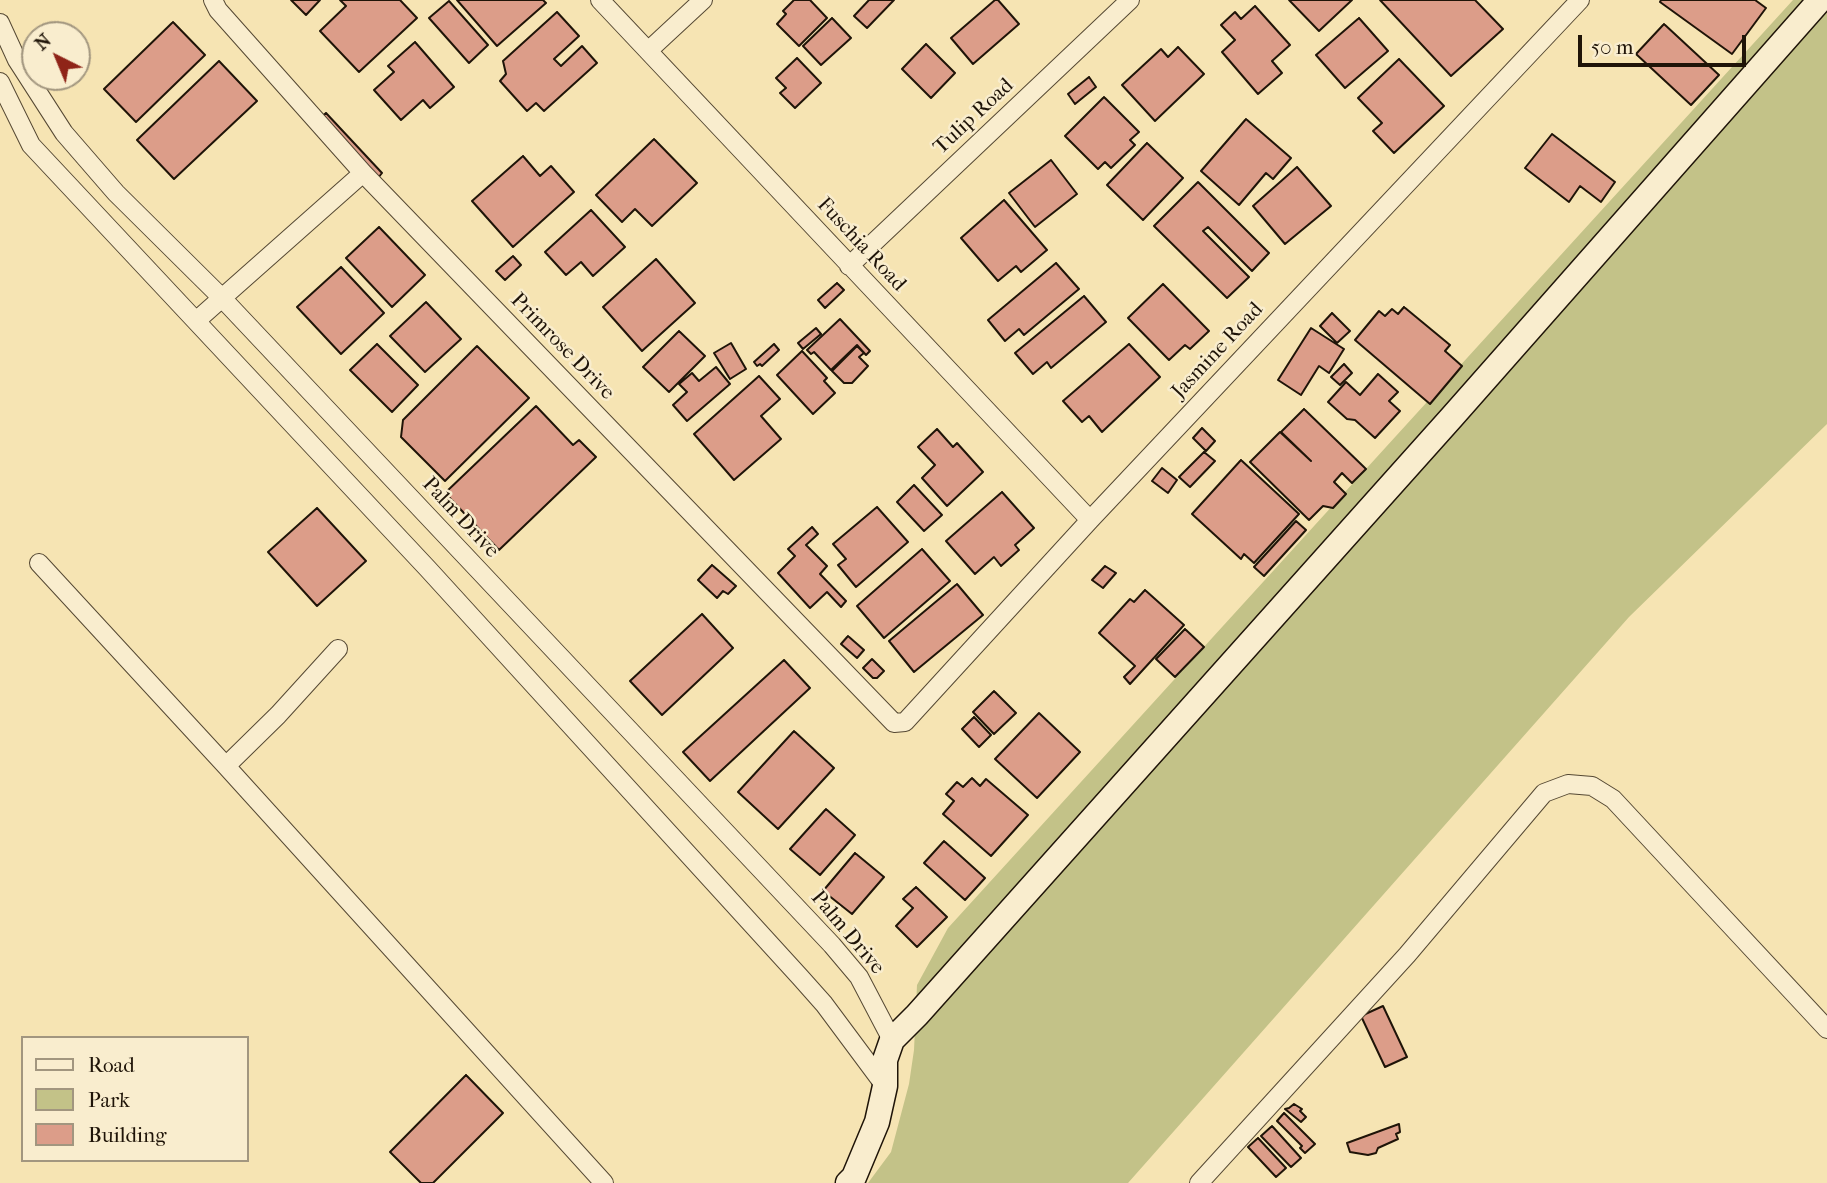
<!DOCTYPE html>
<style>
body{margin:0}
#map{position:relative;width:1827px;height:1183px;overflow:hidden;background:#f6e4b3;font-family:"IM FELL French Canon",serif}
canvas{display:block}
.legend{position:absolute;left:21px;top:1036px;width:228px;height:126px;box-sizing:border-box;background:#f9edce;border:2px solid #a2967f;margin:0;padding:9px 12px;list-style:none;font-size:21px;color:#1f1408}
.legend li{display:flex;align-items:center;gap:14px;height:35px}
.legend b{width:35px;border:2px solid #a2967f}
.north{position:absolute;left:21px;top:21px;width:70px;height:70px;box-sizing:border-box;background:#f9edce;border:2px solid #a2967f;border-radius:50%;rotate:317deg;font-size:19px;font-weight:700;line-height:28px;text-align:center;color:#1f1408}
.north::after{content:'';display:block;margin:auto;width:24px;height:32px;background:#8f2418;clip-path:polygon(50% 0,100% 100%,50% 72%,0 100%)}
.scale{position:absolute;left:1578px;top:35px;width:168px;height:32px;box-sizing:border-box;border:4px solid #1f1408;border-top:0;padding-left:9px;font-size:21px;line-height:24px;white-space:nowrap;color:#1f1408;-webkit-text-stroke:5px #f9edce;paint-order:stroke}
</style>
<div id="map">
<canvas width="1827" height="1183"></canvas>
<ul class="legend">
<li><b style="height:9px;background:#f9edce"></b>Road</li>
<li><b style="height:19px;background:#c3c288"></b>Park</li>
<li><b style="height:19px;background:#dc9d89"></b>Building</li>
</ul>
<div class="north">N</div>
<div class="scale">50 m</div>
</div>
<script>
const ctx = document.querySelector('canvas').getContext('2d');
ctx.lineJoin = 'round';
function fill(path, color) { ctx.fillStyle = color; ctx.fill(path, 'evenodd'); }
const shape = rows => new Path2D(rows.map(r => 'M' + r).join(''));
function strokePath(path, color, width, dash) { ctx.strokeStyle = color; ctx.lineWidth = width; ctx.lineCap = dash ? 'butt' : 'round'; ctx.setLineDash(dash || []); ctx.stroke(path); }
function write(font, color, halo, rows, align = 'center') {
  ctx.font = font + ' "IM FELL French Canon",serif'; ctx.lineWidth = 5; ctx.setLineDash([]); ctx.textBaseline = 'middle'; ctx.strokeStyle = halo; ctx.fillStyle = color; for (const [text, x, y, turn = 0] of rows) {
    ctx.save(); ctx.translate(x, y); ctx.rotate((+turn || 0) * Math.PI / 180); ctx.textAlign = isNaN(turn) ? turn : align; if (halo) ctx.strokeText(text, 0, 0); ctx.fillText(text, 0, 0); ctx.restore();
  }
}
fill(shape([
 [1793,0,1827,0,1827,424,1629,617,1128,1183,868,1183,891,1152,909,1084,914,1050,917,985,948,928]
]), '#c3c288');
const building = shape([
 [291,0,320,0,306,15,291,0],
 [340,0,400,0,417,18,359,72,320,31,346,6,340,0],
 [457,0,543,0,546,3,497,46,457,0],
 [794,0,810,0,827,18,799,46,777,24,786,14,783,11,794,0],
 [869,0,894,0,867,28,854,16,869,0],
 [995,0,998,0,1019,24,973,64,951,38,995,0],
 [1289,0,1352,0,1319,31,1289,0],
 [1380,0,1475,0,1503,29,1451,76,1380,0],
 [1661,0,1755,0,1766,8,1732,54,1660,2,1661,0],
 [449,1,488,45,469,63,429,18,449,1],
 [1255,6,1290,45,1272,61,1282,73,1258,94,1222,52,1235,40,1221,25,1235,12,1241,19,1255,6],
 [557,12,579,36,554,59,561,66,582,46,597,63,544,111,536,103,527,111,500,81,506,74,503,61,557,12],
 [832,18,851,38,821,65,803,46,832,18],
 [1359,18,1388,51,1345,88,1316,55,1359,18],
 [173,22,205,55,136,122,104,89,173,22],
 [1664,24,1719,75,1691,105,1636,54,1664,24],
 [415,42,454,87,430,108,423,100,401,120,374,90,394,72,388,66,415,42],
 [926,44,955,73,931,98,902,69,926,44],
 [1178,47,1204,74,1155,121,1122,85,1161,49,1168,57,1178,47],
 [797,58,821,83,795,108,780,93,786,88,776,78,797,58],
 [1399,59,1444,106,1394,153,1373,131,1382,123,1358,98,1399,59],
 [219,61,257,101,174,179,137,140,219,61],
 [1089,77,1096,87,1075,104,1068,94,1089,77],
 [1104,97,1139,132,1130,140,1135,145,1111,168,1105,162,1098,169,1065,136,1104,97],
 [326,113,382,173,378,178,321,117,326,113],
 [1246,119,1291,158,1273,179,1266,173,1239,205,1201,171,1246,119],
 [1552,134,1615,182,1601,202,1580,186,1569,202,1525,168,1552,134],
 [654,139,697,183,652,226,635,209,622,222,596,195,654,139],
 [1147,143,1183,178,1143,220,1107,185,1147,143],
 [523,156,540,176,551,166,574,192,513,247,472,201,523,156],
 [1051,160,1077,194,1035,227,1009,193,1051,160],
 [1297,167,1331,206,1285,244,1253,206,1297,167],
 [1198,182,1269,253,1252,271,1208,227,1203,231,1249,277,1227,298,1154,226,1198,182],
 [1004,200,1047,250,1021,272,1016,266,998,281,961,238,1004,200],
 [591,210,625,247,593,276,581,262,566,275,545,252,591,210],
 [379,227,425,275,392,307,346,258,379,227],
 [513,256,521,265,505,280,496,271,513,256],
 [656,259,695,303,642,351,603,307,656,259],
 [1056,263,1079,289,1024,335,1019,329,1005,341,988,320,1056,263],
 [341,267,384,313,341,354,297,307,341,267],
 [837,283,844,290,825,308,818,300,837,283],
 [1163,284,1209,331,1190,349,1185,345,1169,360,1128,318,1163,284],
 [1084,296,1106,322,1051,368,1047,362,1033,374,1015,353,1084,296],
 [426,302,461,339,425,372,390,336,426,302],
 [1404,307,1450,345,1445,351,1462,366,1430,404,1355,340,1379,311,1385,316,1392,309,1398,314,1404,307],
 [1332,313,1350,331,1337,343,1320,326,1332,313],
 [840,319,870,351,866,355,857,345,831,370,814,352,811,354,807,350,840,319],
 [816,328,821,334,803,349,798,343,816,328],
 [1311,328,1344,349,1329,373,1319,366,1301,395,1278,380,1311,328],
 [679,331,705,356,669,392,643,367,679,331],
 [731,343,746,369,730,379,714,353,731,343],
 [377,344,418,385,392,412,350,370,377,344],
 [774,344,779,350,762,366,760,364,757,366,754,362,774,344],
 [1129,344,1160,377,1102,432,1089,416,1082,422,1063,401,1129,344],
 [477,346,529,398,445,481,401,437,403,420,477,346],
 [857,346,864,353,859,357,868,366,852,383,844,383,832,371,857,346],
 [802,351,827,378,824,381,835,393,813,414,777,375,802,351],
 [1344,364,1352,373,1340,385,1331,377,1344,364],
 [716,367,730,384,687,421,673,405,687,392,679,384,692,373,699,381,716,367],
 [1378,374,1398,392,1389,401,1400,411,1375,438,1355,420,1347,419,1328,402,1346,382,1360,395,1378,374],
 [759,376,780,399,761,416,781,439,734,480,694,434,759,376],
 [536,406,573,445,579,440,596,457,499,550,445,493,536,406],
 [1304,409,1366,469,1352,483,1342,473,1334,482,1346,494,1333,508,1323,506,1309,520,1250,462,1280,432,1311,461,1281,432,1304,409],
 [1202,428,1215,441,1206,451,1193,438,1202,428],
 [937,429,953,447,957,443,983,472,947,506,922,478,935,465,918,447,937,429],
 [1204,452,1215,461,1190,487,1179,477,1204,452],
 [1241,460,1299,514,1254,563,1244,554,1241,559,1192,514,1241,460],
 [1162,468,1177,480,1168,493,1152,481,1162,468],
 [914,485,942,515,924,531,897,502,914,485],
 [1002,492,1034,528,1015,545,1019,550,1001,566,994,557,975,574,946,541,1002,492],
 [877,507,908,542,856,587,838,565,846,559,833,544,877,507],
 [317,508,366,561,317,606,268,552,317,508],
 [1296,521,1306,530,1264,576,1254,567,1296,521],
 [812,527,818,534,806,545,827,566,820,574,846,601,841,607,827,592,810,608,778,573,795,556,788,549,812,527],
 [922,549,950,581,884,638,857,606,922,549],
 [712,565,736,586,728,594,723,591,717,598,698,580,712,565],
 [1105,566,1116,573,1103,588,1092,580,1105,566],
 [957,584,983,615,914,672,889,641,957,584],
 [1145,590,1184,625,1130,684,1124,677,1135,666,1099,633,1130,599,1134,602,1145,590],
 [702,614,733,648,662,715,630,681,702,614],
 [1185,629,1204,647,1175,677,1156,659,1185,629],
 [848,636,864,650,857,658,841,644,848,636],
 [872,659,884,671,877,678,873,678,863,668,872,659],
 [784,660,810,688,710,781,683,752,784,660],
 [994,691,1016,713,994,734,973,712,994,691],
 [1039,713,1080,752,1037,798,995,759,1039,713],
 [974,717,991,735,979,747,962,729,974,717],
 [794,731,834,768,778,829,738,792,794,731],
 [972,778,980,786,986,779,1028,815,991,856,943,814,954,801,946,794,957,782,963,787,972,778],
 [826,809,855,835,820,875,790,849,826,809],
 [944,841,985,878,965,900,924,863,944,841],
 [855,853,884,877,852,914,823,891,855,853],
 [916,887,947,917,917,947,896,926,913,908,903,899,916,887],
 [1383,1006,1407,1057,1385,1067,1361,1016,1383,1006],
 [466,1075,503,1113,433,1183,421,1183,390,1152,466,1075],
 [1294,1104,1302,1109,1300,1111,1306,1117,1301,1122,1285,1109,1289,1108,1294,1104],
 [1284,1113,1315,1144,1305,1153,1300,1148,1302,1146,1277,1121,1284,1113],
 [1399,1124,1400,1132,1396,1134,1398,1139,1378,1148,1376,1153,1368,1155,1350,1152,1347,1143,1399,1124],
 [1272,1126,1301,1158,1291,1167,1261,1136,1272,1126],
 [1258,1138,1286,1168,1276,1177,1248,1147,1258,1138]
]);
fill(building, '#dc9d89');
strokePath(building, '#1f1408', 2);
const street = shape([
 [213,0,218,10,363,173,894,723,905,722,1090,520,1580,0],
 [600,0,1090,520],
 [0,23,17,60,64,133,116,193,222,298,832,945,859,977,892,1040],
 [648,51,703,0],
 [0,82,31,145,428,569,800,977,824,1004,885,1086],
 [849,266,1130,0],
 [196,321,363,173],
 [39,563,226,766,604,1183],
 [226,766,278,715,338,649],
 [1199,1183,1407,955,1544,793,1568,784,1592,786,1613,799,1827,1029]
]);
const secondary = shape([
 [848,1183,854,1177,877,1122,885,1086,885,1060,892,1040,917,1015,1452,417,1820,0]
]);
strokePath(street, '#554833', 20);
strokePath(secondary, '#1f1408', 27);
strokePath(street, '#f9edce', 18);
strokePath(secondary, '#f9edce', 24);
write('21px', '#1f1408', '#f9edce', [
 ["Tulip Road",974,117,-43],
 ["Fuschia Road",861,245,47],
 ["Primrose Drive",562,347,46],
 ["Jasmine Road",1218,351,-47],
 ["Palm Drive",460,518,47],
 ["Palm Drive",847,933,50]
]);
</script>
